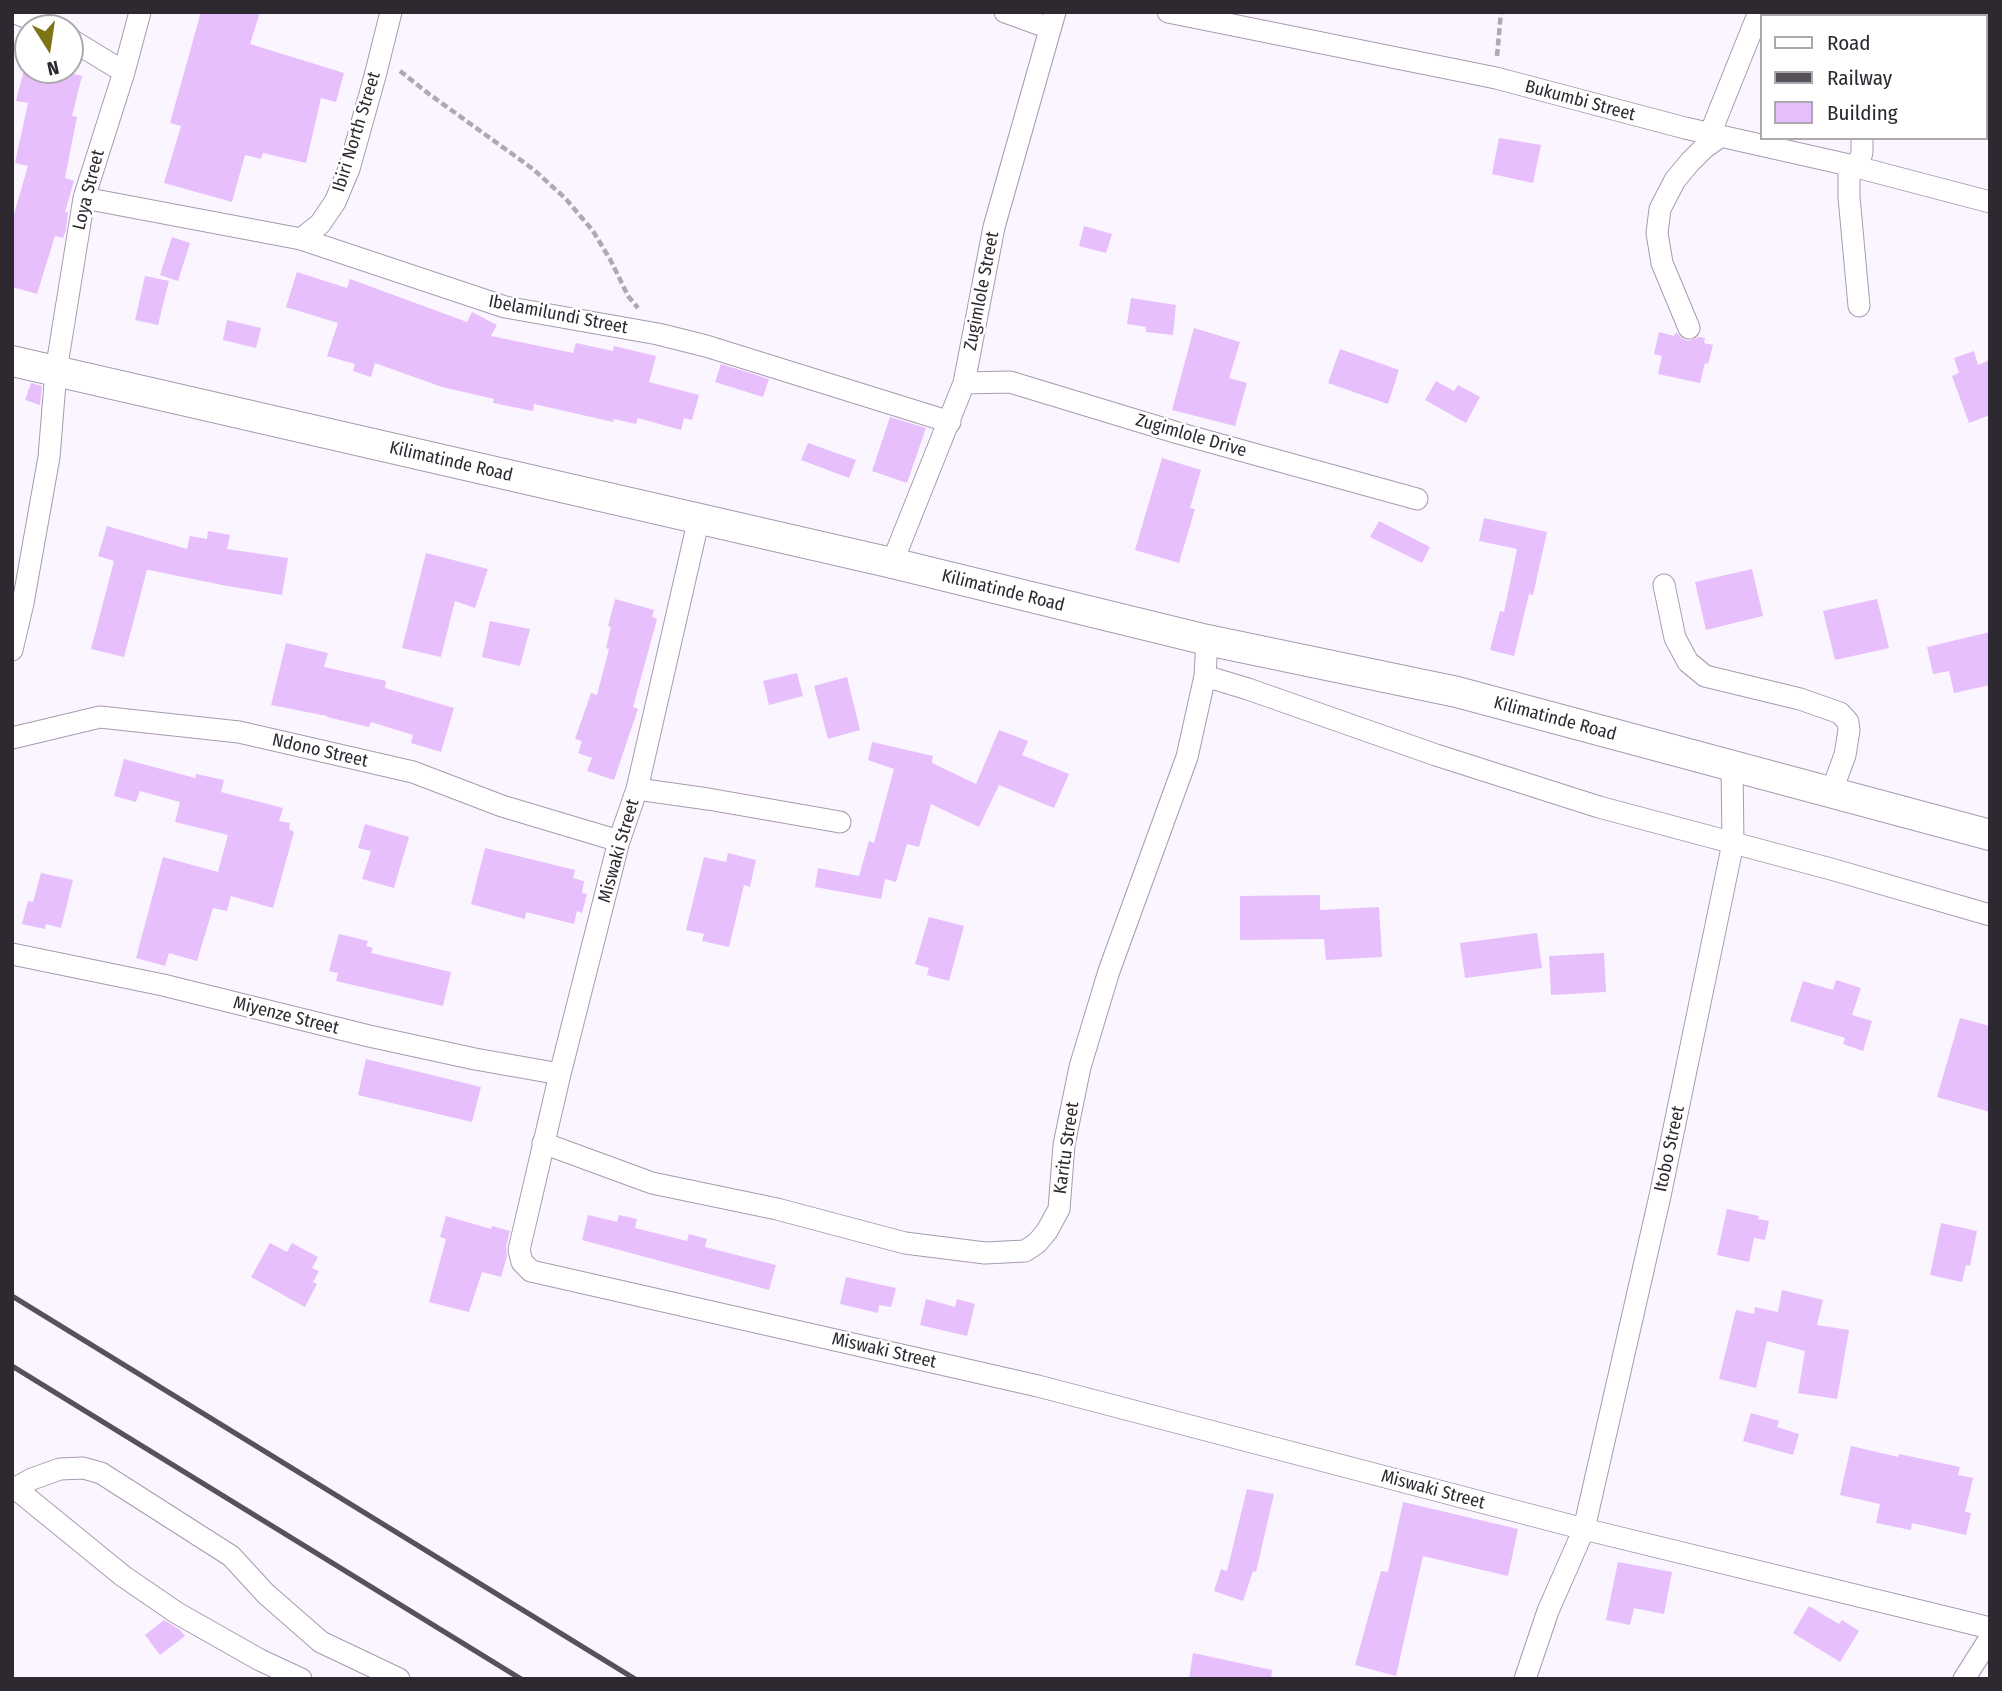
<!DOCTYPE html>
<style>
body{margin:0}
#map{position:relative;width:2002px;height:1691px;overflow:hidden;background:#fbf5ff;font-family:"Fira Sans Condensed",sans-serif}
canvas{display:block}
.frame{position:absolute;inset:0;border:14px solid #2e2831;pointer-events:none}
.legend{position:absolute;left:1760px;top:14px;width:228px;height:126px;box-sizing:border-box;background:#fff;border:2px solid #aba9ad;margin:0;padding:9px 12px;list-style:none;font-size:21px;color:#2e2831}
.legend li{display:flex;align-items:center;gap:14px;height:35px}
.legend b{width:35px;border:2px solid #aba9ad}
.north{position:absolute;left:14px;top:14px;width:70px;height:70px;box-sizing:border-box;background:#fff;border:2px solid #aba9ad;border-radius:50%;rotate:168deg;font-size:19px;font-weight:700;line-height:28px;text-align:center;color:#2e2831}
.north::after{content:'';display:block;margin:auto;width:24px;height:32px;background:#7e7416;clip-path:polygon(50% 0,100% 100%,50% 72%,0 100%)}
</style>
<div id="map">
<canvas width="2002" height="1691"></canvas>
<div class="frame"></div>
<ul class="legend">
<li><b style="height:9px;background:#fff"></b>Road</li>
<li><b style="height:9px;background:#57515a"></b>Railway</li>
<li><b style="height:19px;background:#e6bffc"></b>Building</li>
</ul>
<div class="north">N</div>
</div>
<script>
const ctx = document.querySelector('canvas').getContext('2d');
ctx.lineJoin = 'round';
function fill(path, color) { ctx.fillStyle = color; ctx.fill(path, 'evenodd'); }
const shape = rows => new Path2D(rows.map(r => 'M' + r).join(''));
function strokePath(path, color, width, dash) { ctx.strokeStyle = color; ctx.lineWidth = width; ctx.lineCap = dash ? 'butt' : 'round'; ctx.setLineDash(dash || []); ctx.stroke(path); }
function write(font, color, halo, rows, align = 'center') {
  ctx.font = font + ' "Fira Sans Condensed",sans-serif'; ctx.lineWidth = 5; ctx.setLineDash([]); ctx.textBaseline = 'middle'; ctx.strokeStyle = halo; ctx.fillStyle = color; for (const [text, x, y, turn = 0] of rows) {
    ctx.save(); ctx.translate(x, y); ctx.rotate((+turn || 0) * Math.PI / 180); ctx.textAlign = isNaN(turn) ? turn : align; if (halo) ctx.strokeText(text, 0, 0); ctx.fillText(text, 0, 0); ctx.restore();
  }
}
fill(shape([
 [201,12,260,12,250,44,344,73,336,102,321,98,306,163,263,153,261,159,245,155,232,202,164,183,181,126,170,123],
 [24,70,58,70,82,76,72,116,77,117,65,178,74,181,65,212,68,212,66,230,63,238,55,236,37,294,12,287,12,221,28,166,15,163,28,103,16,101],
 [1499,138,1541,145,1533,183,1492,174],
 [1084,226,1112,234,1106,253,1079,246],
 [172,237,190,243,178,281,160,275],
 [297,272,347,288,350,279,467,322,472,312,497,325,491,336,573,353,576,343,613,351,614,346,656,356,649,382,699,395,692,420,684,418,681,430,638,418,636,424,614,419,613,422,534,404,533,411,493,403,494,399,442,387,375,363,371,377,353,371,355,364,327,356,338,323,286,307],
 [145,276,169,281,158,325,135,320],
 [1131,298,1176,305,1173,335,1146,332,1146,327,1127,324],
 [227,320,261,328,256,348,223,340],
 [1194,328,1240,342,1229,378,1247,383,1235,426,1172,410],
 [1659,332,1674,336,1676,332,1681,338,1688,341,1699,337,1705,338,1704,343,1713,345,1708,364,1705,363,1700,383,1658,374,1662,356,1654,354],
 [1340,349,1399,370,1388,404,1328,383],
 [1974,351,1978,365,1990,360,1990,415,1969,423,1952,376,1959,373,1954,358],
 [721,364,769,379,763,397,715,382],
 [1436,381,1454,391,1458,385,1480,397,1466,423,1425,400],
 [31,383,42,386,40,405,25,400],
 [890,417,926,428,907,483,872,471],
 [808,443,856,460,849,478,801,460],
 [1162,458,1201,470,1190,508,1195,509,1179,563,1135,550],
 [1484,518,1547,532,1533,595,1529,594,1514,656,1490,650,1500,611,1504,612,1517,549,1479,541],
 [1379,521,1430,547,1422,563,1370,537],
 [107,526,187,549,190,536,207,539,208,531,230,535,227,549,288,558,282,595,227,586,149,570,147,570,124,657,91,649,114,561,98,556],
 [426,553,488,569,475,608,455,601,441,657,402,648],
 [1752,569,1763,616,1706,630,1695,582],
 [615,599,654,610,652,617,657,619,633,707,638,709,614,780,587,771,592,758,578,753,582,741,575,739,591,693,597,695,609,649,606,648,611,627,608,626],
 [1877,599,1889,648,1835,660,1823,611],
 [490,621,530,629,520,666,482,657],
 [1990,632,1990,685,1954,693,1949,671,1933,674,1927,647],
 [286,643,328,653,324,667,386,681,385,688,454,708,441,752,411,743,413,735,371,722,369,727,327,717,327,716,271,705],
 [797,673,803,696,769,705,763,681],
 [847,677,860,730,828,739,814,686],
 [999,730,1028,741,1022,755,1069,774,1054,808,999,785,979,827,931,804,919,847,907,844,896,882,885,879,881,899,815,887,818,868,859,876,869,841,874,843,894,769,868,760,872,742,933,756,932,763,976,784],
 [124,759,195,778,196,774,224,780,221,792,283,808,279,821,290,823,289,829,294,832,273,908,231,896,227,911,213,908,197,961,169,953,165,966,136,958,163,857,218,872,228,835,175,822,180,802,140,791,136,802,114,796],
 [365,824,409,837,394,888,362,879,371,851,358,848],
 [485,848,575,870,573,878,584,881,582,893,587,894,582,913,577,911,574,924,526,912,525,919,471,904],
 [728,853,756,860,750,887,744,885,729,947,702,941,704,934,686,930,704,857,726,862],
 [41,873,73,880,61,928,46,924,45,929,22,924,28,901,33,902],
 [1320,895,1320,910,1379,907,1382,957,1326,960,1324,939,1240,940,1240,896],
 [929,917,964,926,949,981,927,975,929,968,915,964],
 [1537,933,1542,968,1465,978,1460,943],
 [339,934,368,941,366,946,373,948,371,953,451,972,443,1006,336,981,338,973,329,971],
 [1604,953,1606,992,1551,995,1549,956],
 [1836,980,1861,988,1852,1015,1872,1021,1863,1051,1843,1044,1845,1038,1790,1021,1803,981,1833,990],
 [1960,1018,1990,1026,1990,1112,1937,1097],
 [366,1059,481,1087,472,1122,358,1095],
 [1727,1209,1759,1216,1758,1219,1769,1221,1765,1240,1754,1238,1749,1262,1717,1255],
 [588,1215,617,1222,619,1215,637,1219,635,1228,687,1241,689,1234,707,1239,705,1247,776,1265,769,1290,582,1240],
 [446,1216,491,1229,492,1226,510,1231,506,1247,507,1256,501,1277,482,1272,469,1312,429,1302,446,1239,440,1237],
 [1941,1223,1977,1231,1970,1266,1966,1265,1962,1282,1930,1275],
 [270,1243,287,1252,292,1243,318,1257,312,1268,319,1271,313,1282,317,1284,305,1307,251,1277],
 [846,1277,896,1288,891,1307,879,1305,878,1313,840,1304],
 [1782,1290,1823,1300,1817,1325,1849,1330,1837,1399,1798,1393,1805,1351,1767,1341,1756,1388,1719,1379,1736,1310,1754,1314,1755,1307,1778,1312],
 [926,1299,955,1307,957,1299,975,1304,967,1336,920,1325],
 [1751,1413,1779,1421,1777,1427,1799,1434,1793,1455,1743,1441],
 [1851,1446,1898,1457,1899,1454,1960,1467,1958,1475,1973,1478,1965,1512,1971,1513,1966,1535,1912,1523,1911,1530,1876,1523,1880,1504,1840,1495],
 [1247,1489,1274,1494,1256,1572,1253,1571,1243,1601,1214,1591,1221,1569,1227,1571],
 [1403,1502,1518,1529,1508,1576,1423,1556,1396,1676,1355,1665,1381,1571,1388,1572],
 [1618,1562,1672,1572,1664,1614,1634,1608,1630,1625,1606,1620],
 [1809,1606,1839,1624,1842,1620,1859,1631,1840,1662,1793,1633],
 [164,1620,180,1630,185,1636,160,1655,145,1635],
 [1193,1653,1272,1670,1271,1679,1189,1679]
]), '#e6bffc');
const street = shape([
 [13,12,53,28],
 [1005,12,1049,28],
 [1168,12,1496,78,1685,128,1849,165,1990,202],
 [1864,16,1864,12],
 [70,39,124,72],
 [1710,134,1759,12],
 [1849,165,1849,197,1859,306],
 [1858,168,1862,152,1862,138],
 [84,198,301,239,505,307,658,334,706,346,950,422],
 [301,239,320,224,335,202,349,169,375,76,391,12],
 [1689,328,1662,263,1657,233,1660,209,1675,180,1690,162,1704,148,1721,136],
 [964,383,1010,382,1178,433,1417,499],
 [699,518,637,789,619,841,560,1074,519,1250,522,1262,531,1271,1038,1386,1584,1529,1990,1628],
 [892,563,964,383,994,227,1055,12],
 [1664,585,1675,638,1688,662,1705,676,1800,699,1840,713,1848,722,1849,730,1845,755,1831,793],
 [12,650,23,603,49,457,56,371,84,198,124,72,140,12],
 [1205,676,1248,689,1436,755,1599,807,1831,869,1990,915],
 [12,738,100,717,239,732,413,772,502,806,619,841],
 [637,789,708,799,840,822],
 [12,954,163,985,369,1036,475,1059,560,1074],
 [543,1143,652,1183,777,1209,905,1243,985,1253,1025,1251,1037,1243,1047,1231,1059,1209,1064,1145,1080,1067,1109,971,1187,757,1205,676,1207,640],
 [15,1488,123,1576,177,1613,260,1660,301,1679],
 [12,1490,32,1479,60,1469,83,1468,101,1473,231,1556,266,1594,321,1642,399,1679],
 [1525,1679,1548,1611,1584,1529,1660,1196,1733,843,1732,766],
 [1964,1679,1990,1638]
]);
const secondary = shape([
 [12,361,892,563,1207,640,1457,692,1990,835]
]);
strokePath(street, '#a89ab1', 23);
strokePath(secondary, '#a89ab1', 32);
strokePath(shape([
 [1497,56,1501,12],
 [400,71,429,94,533,169,565,198,593,231,611,261,628,296,638,308]
]), '#afa9b3', 4.5, [7, 3.5]);
strokePath(street, '#fff', 21);
strokePath(secondary, '#fff', 30);
strokePath(shape([
 [12,1296,635,1679],
 [12,1366,521,1679]
]), '#57515a', 5);
write('18px', '#2e2831', '#fff', [
 ["Bukumbi Street",1580,101,15],
 ["Ibiri North Street",357,132,-73],
 ["Loya Street",89,190,-76],
 ["Zugimlole Street",982,291,-79],
 ["Ibelamilundi Street",558,315,11],
 ["Zugimlole Drive",1191,436,16],
 ["Kilimatinde Road",451,462,13],
 ["Kilimatinde Road",1003,591,14],
 ["Kilimatinde Road",1555,719,15],
 ["Ndono Street",320,751,13],
 ["Miswaki Street",619,851,-74],
 ["Miyenze Street",286,1016,14],
 ["Karitu Street",1067,1148,-82],
 ["Itobo Street",1670,1149,-78],
 ["Miswaki Street",884,1351,13],
 ["Miswaki Street",1433,1490,15]
]);
</script>
